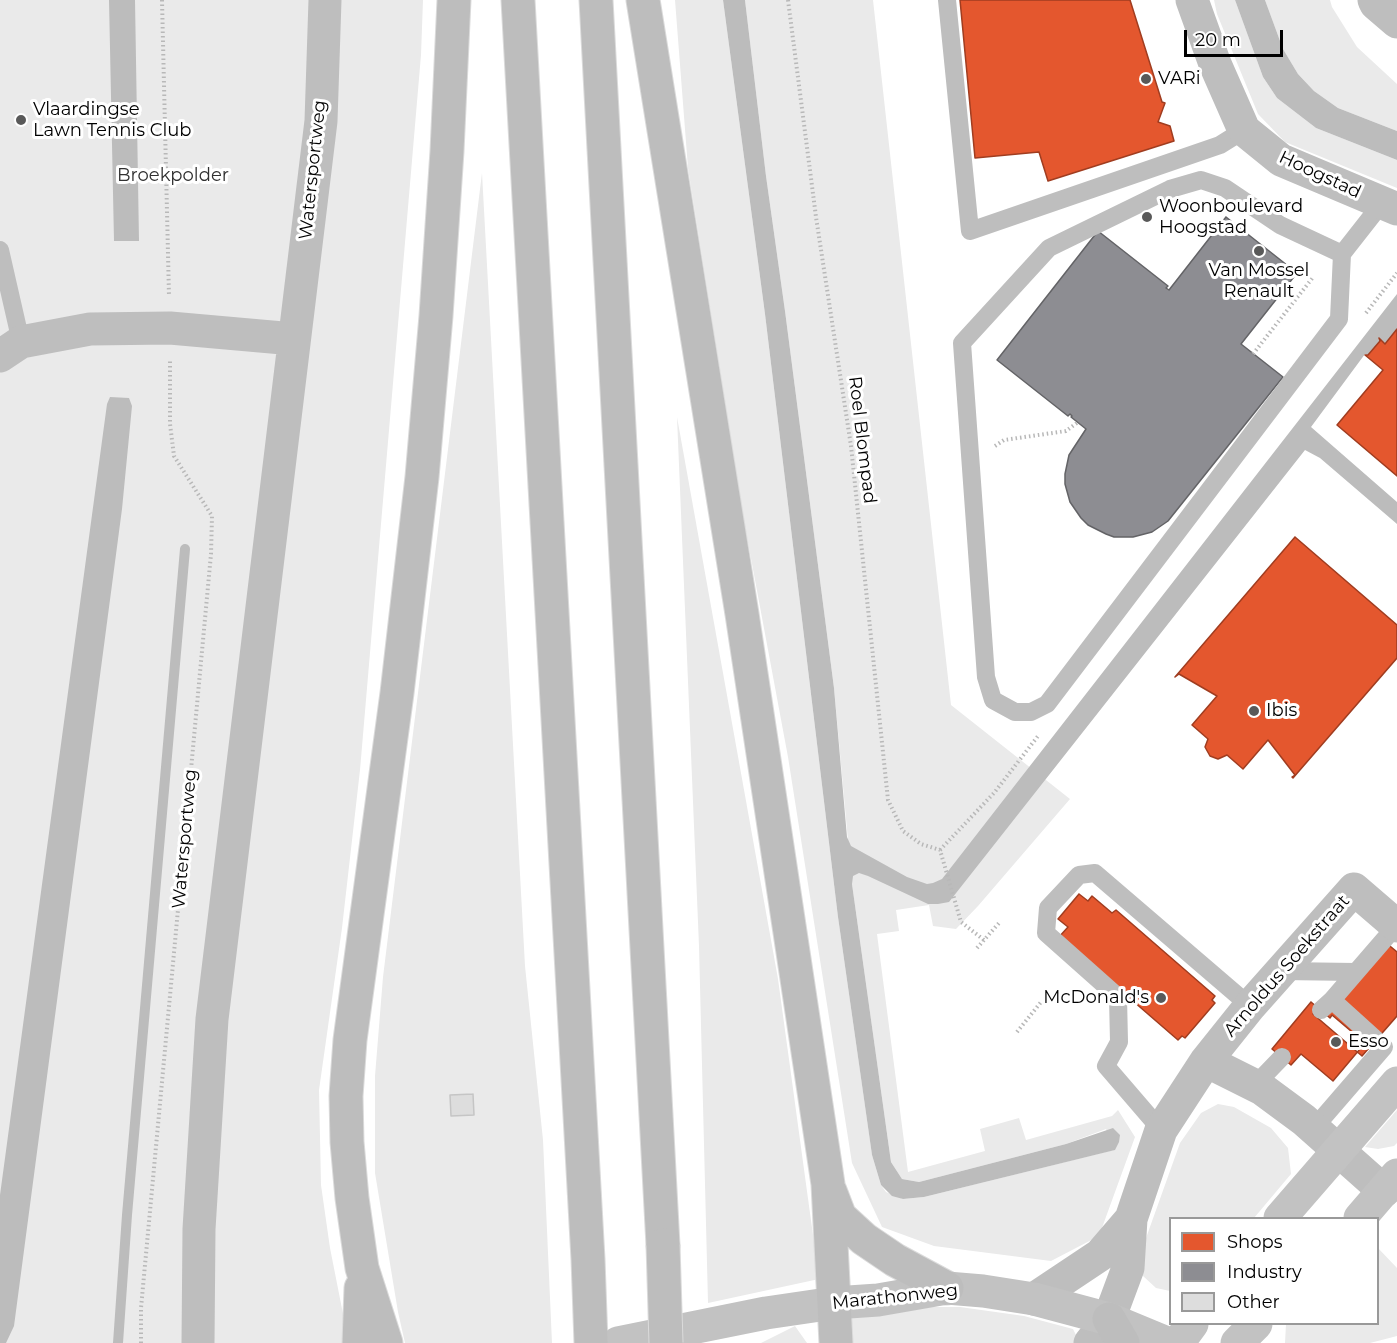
<!DOCTYPE html>
<style>
body{margin:0}
#map{position:relative;width:1397px;height:1343px;overflow:hidden;background:#fff;font-family:Montserrat,sans-serif}
canvas{display:block}
.legend{position:absolute;left:1169px;top:1217px;width:210px;height:108px;box-sizing:border-box;background:#fff;border:2px solid #999;margin:0;padding:8px 10px;list-style:none;font-size:18px;color:#000}
.legend li{display:flex;align-items:center;gap:12px;height:30px}
.legend b{width:30px;border:2px solid #999}
.scale{position:absolute;left:1184px;top:30px;width:99px;height:27px;box-sizing:border-box;border:3px solid #000;border-top:0;padding-left:8px;font-size:18px;line-height:21px;white-space:nowrap;color:#000;-webkit-text-stroke:4px #fff;paint-order:stroke}
</style>
<div id="map">
<canvas width="1397" height="1343"></canvas>
<ul class="legend">
<li><b style="height:16px;background:#e4572e"></b>Shops</li>
<li><b style="height:16px;background:#8d8d92"></b>Industry</li>
<li><b style="height:16px;background:#ddd"></b>Other</li>
</ul>
<div class="scale">20 m</div>
</div>
<script>
const ctx = document.querySelector('canvas').getContext('2d');
ctx.lineJoin = 'round';
function fill(path, color) { ctx.fillStyle = color; ctx.fill(path, 'evenodd'); }
const shape = rows => new Path2D(rows.map(r => 'M' + r).join(''));
function strokePath(path, color, width, dash) { ctx.strokeStyle = color; ctx.lineWidth = width; ctx.lineCap = dash ? 'butt' : 'round'; ctx.setLineDash(dash || []); ctx.stroke(path); }
function write(font, color, halo, rows, align = 'center') {
  ctx.font = font + ' Montserrat,sans-serif'; ctx.lineWidth = 6; ctx.setLineDash([]); ctx.textBaseline = 'middle'; ctx.strokeStyle = halo; ctx.fillStyle = color; for (const [text, x, y, turn = 0] of rows) {
    ctx.save(); ctx.translate(x, y); ctx.rotate((+turn || 0) * Math.PI / 180); ctx.textAlign = isNaN(turn) ? turn : align; if (halo) ctx.strokeText(text, 0, 0); ctx.fillText(text, 0, 0); ctx.restore();
  }
}
fill(shape([
 [0,0,423,0,421,55,360,770,342,928,319,1090,321,1185,330,1248,345,1324,346,1343,0,1343],
 [675,0,723,0,765,314,838,917,872,1155,881,1185,886,1192,903,1199,924,1197,1114,1150,1106,1129,1066,1144,919,1182,902,1179,891,1162,852,884,834,688,785,311,766,176,745,0,873,0,951,705,1070,799,978,906,956,929,933,926,929,905,896,910,899,931,877,934,908,1172,985,1151,980,1129,1019,1118,1026,1140,1112,1116,1118,1110,1135,1137,1099,1236,1051,1261,934,1246,882,1227,852,1163,788,757,744,521,688,168],
 [1214,0,1235,0,1263,77,1277,98,1316,128,1397,160,1397,188,1285,142,1258,114,1217,14],
 [1265,0,1330,0,1332,7,1357,47,1397,84,1397,131,1338,108,1314,91,1298,74,1283,49],
 [482,173,525,966,543,1140,552,1343,405,1343,398,1312,375,1173,375,1076,383,977],
 [677,417,778,979,819,1279,708,1303,699,946],
 [1218,1104,1234,1107,1271,1128,1288,1148,1291,1174,1254,1218,1170,1218,1170,1291,1156,1288,1143,1276,1140,1267,1141,1252,1180,1143,1201,1113],
 [1397,1110,1397,1143,1394,1146,1378,1149,1365,1147],
 [1378,1248,1397,1268,1397,1336,1370,1343,1285,1343,1286,1324,1378,1324],
 [904,1307,960,1307,1024,1316,1073,1329,1079,1341,1076,1343,851,1343,849,1314],
 [795,1326,807,1343,761,1343]
]), '#eaeaea');
fill(shape([
 [109,0,135,0,139,241,114,241],
 [723,0,745,0,766,176,785,311,834,688,847,837,851,846,907,877,927,884,933,883,942,879,1397,294,1397,329,1385,344,1378,339,1380,341,1368,355,1365,354,1311,427,1397,502,1397,524,1320,458,1305,450,949,902,938,904,928,904,868,876,859,873,853,876,852,884,891,1162,902,1179,919,1182,1066,1144,1113,1128,1120,1135,1119,1142,1115,1150,924,1197,903,1199,892,1196,881,1185,872,1155,838,917,765,314],
 [1235,0,1265,0,1283,49,1298,74,1314,91,1338,108,1397,131,1397,160,1316,128,1277,98,1263,77],
 [110,397,129,398,132,406,122,509,14,1326,6,1343,0,1343,0,1195,107,404]
]), '#bcbcbc');
const shops = shape([
 [960,0,1130,0,1162,102,1165,103,1158,122,1170,126,1174,141,1048,181,1039,152,975,158,960,0],
 [1397,329,1397,476,1337,425,1383,370,1365,355,1368,355,1380,341,1379,338,1385,344,1397,329],
 [1295,537,1397,625,1397,658,1293,778,1292,777,1295,775,1268,740,1243,769,1227,755,1218,759,1210,756,1205,747,1208,739,1192,725,1217,696,1179,674,1175,677,1295,537],
 [1079,894,1088,901,1092,896,1112,913,1116,910,1215,996,1212,1000,1215,1003,1185,1038,1182,1036,1178,1040,1059,937,1068,927,1058,919,1079,894],
 [1379,937,1397,952,1397,1016,1362,1056,1313,1014,1379,937],
 [1311,1002,1330,1018,1332,1015,1365,1043,1333,1081,1301,1054,1291,1065,1272,1049,1311,1002]
]);
fill(shops, '#e4572e');
strokePath(shops, '#a03d20', 1.5);
const industry = shape([
 [1226,217,1297,273,1241,344,1283,377,1168,521,1152,532,1133,537,1114,537,1106,534,1088,525,1081,518,1070,502,1065,484,1065,474,1069,455,1086,429,1071,417,1072,416,1070,414,1068,416,997,360,1098,231,1168,286,1166,288,1169,290,1226,217]
]);
fill(industry, '#8d8d92');
strokePath(industry, '#636366', 1.5);
strokePath(shape([
 [118,1343,127,1215,185,549]
]), '#bcbcbc', 10);
const building = shape([
 [473,1094,474,1115,451,1116,450,1095,473,1094]
]);
fill(building, '#ddd');
strokePath(building, '#c5c5c5', 1.5);
const motorway = shape([
 [518,0,588,1259,591,1343],
 [596,0,663,1245],
 [643,0,742,614,828,1184,836,1343],
 [830,1191,840,1217,864,1239,895,1260,947,1288],
 [1109,1319,1123,1343],
 [359,1343,361,1288],
 [386,1343,362,1268,352,1198,347,1142,346,1096,350,1040,397,693,422,477,436,316,447,151,454,0]
]);
strokePath(motorway, '#dbdbdb', 35);
strokePath(shape([
 [162,0,169,296],
 [788,0,816,217,851,446,888,800,903,831,921,844,940,850,961,922,984,940],
 [1366,313,1397,273],
 [1253,354,1314,276],
 [995,446,1004,440,1066,431,1078,422],
 [940,850,994,793,1038,736],
 [977,948,999,923],
 [1017,1032,1041,1002],
 [141,1343,141,1308,211,554,212,516,174,456,170,424,170,361]
]), '#b8b8b8', 4, [1.5, 3]);
strokePath(shape([
 [947,0,970,231,1220,145,1244,130],
 [0,250,21,342],
 [1342,254,1280,225,1225,188,1201,180,1170,189,1049,248,962,343,986,677,993,700,1015,712,1031,712,1047,704,1339,319,1342,254,1382,203],
 [1281,971,1356,972],
 [1321,1010,1332,1000,1396,926],
 [1254,1086,1282,1057],
 [1314,1128,1384,1047,1332,1000],
 [1161,1130,1106,1066,1119,1042,1118,997,1046,933,1048,908,1079,875,1095,873,1250,1006]
]), '#bebebe', 18);
strokePath(shape([
 [1192,0,1215,64,1244,130,1281,160,1397,209],
 [1374,0,1376,4,1397,22],
 [0,356,21,342,90,329,170,328,294,339],
 [1206,1061,1262,1089,1304,1120,1384,1191],
 [1034,1299,1100,1255,1131,1219],
 [198,1343,199,1229,212,1019,321,121,325,0],
 [1090,1343,1109,1319,1128,1268,1131,1219,1161,1130,1206,1061,1250,1006,1354,889,1397,926]
]), '#bebebe', 33);
strokePath(shape([
 [1280,1218,1397,1083],
 [1360,1218,1397,1175],
 [618,1343,766,1313,834,1303,878,1300,947,1288,983,1291,1034,1299,1109,1319,1167,1343],
 [1178,1343,1192,1324],
 [1237,1343,1256,1324]
]), '#c2c2c2', 33);
strokePath(motorway, '#bdbdbd', 33);
const motorwayBridge = shape([
 [663,1245,666,1343]
]);
strokePath(motorwayBridge, '#dbdbdb', 35, []);
strokePath(motorwayBridge, '#bdbdbd', 33);
for (const [x, y, r, color] of [
 [1146,79,6,"#595959"],
 [21,120,6,"#595959"],
 [1147,217,6,"#595959"],
 [1259,251,6,"#595959"],
 [1254,711,6,"#595959"],
 [1161,998,6,"#595959"],
 [1336,1042,6,"#595959"]
]) { const dot = new Path2D(); dot.arc(x, y, r, 0, 2 * Math.PI); ctx.fillStyle = color; ctx.fill(dot); strokePath(dot, '#fff', 2); }
write('18px', '#000', '#fff', [
 ["VARi",1158,79],
 ["Vlaardingse",33,110],
 ["Lawn Tennis Club",33,131],
 ["Woonboulevard",1159,207],
 ["Hoogstad",1159,228],
 ["Van Mossel",1259,271,"center"],
 ["Renault",1259,292,"center"],
 ["Ibis",1266,711],
 ["McDonald's",1149,998,"right"],
 ["Esso",1348,1042]
], 'left');
write('18px', '#000', '#fff', [
 ["Watersportweg",313,170,-84],
 ["Hoogstad",1320,175,25],
 ["Roel Blompad",862,440,83],
 ["Watersportweg",185,839,-85],
 ["Arnoldus Soekstraat",1287,966,-49],
 ["Marathonweg",895,1297,-6]
]);
write('18px', '#303030', '#fff', [
 ["Broekpolder",173,176]
]);
</script>
